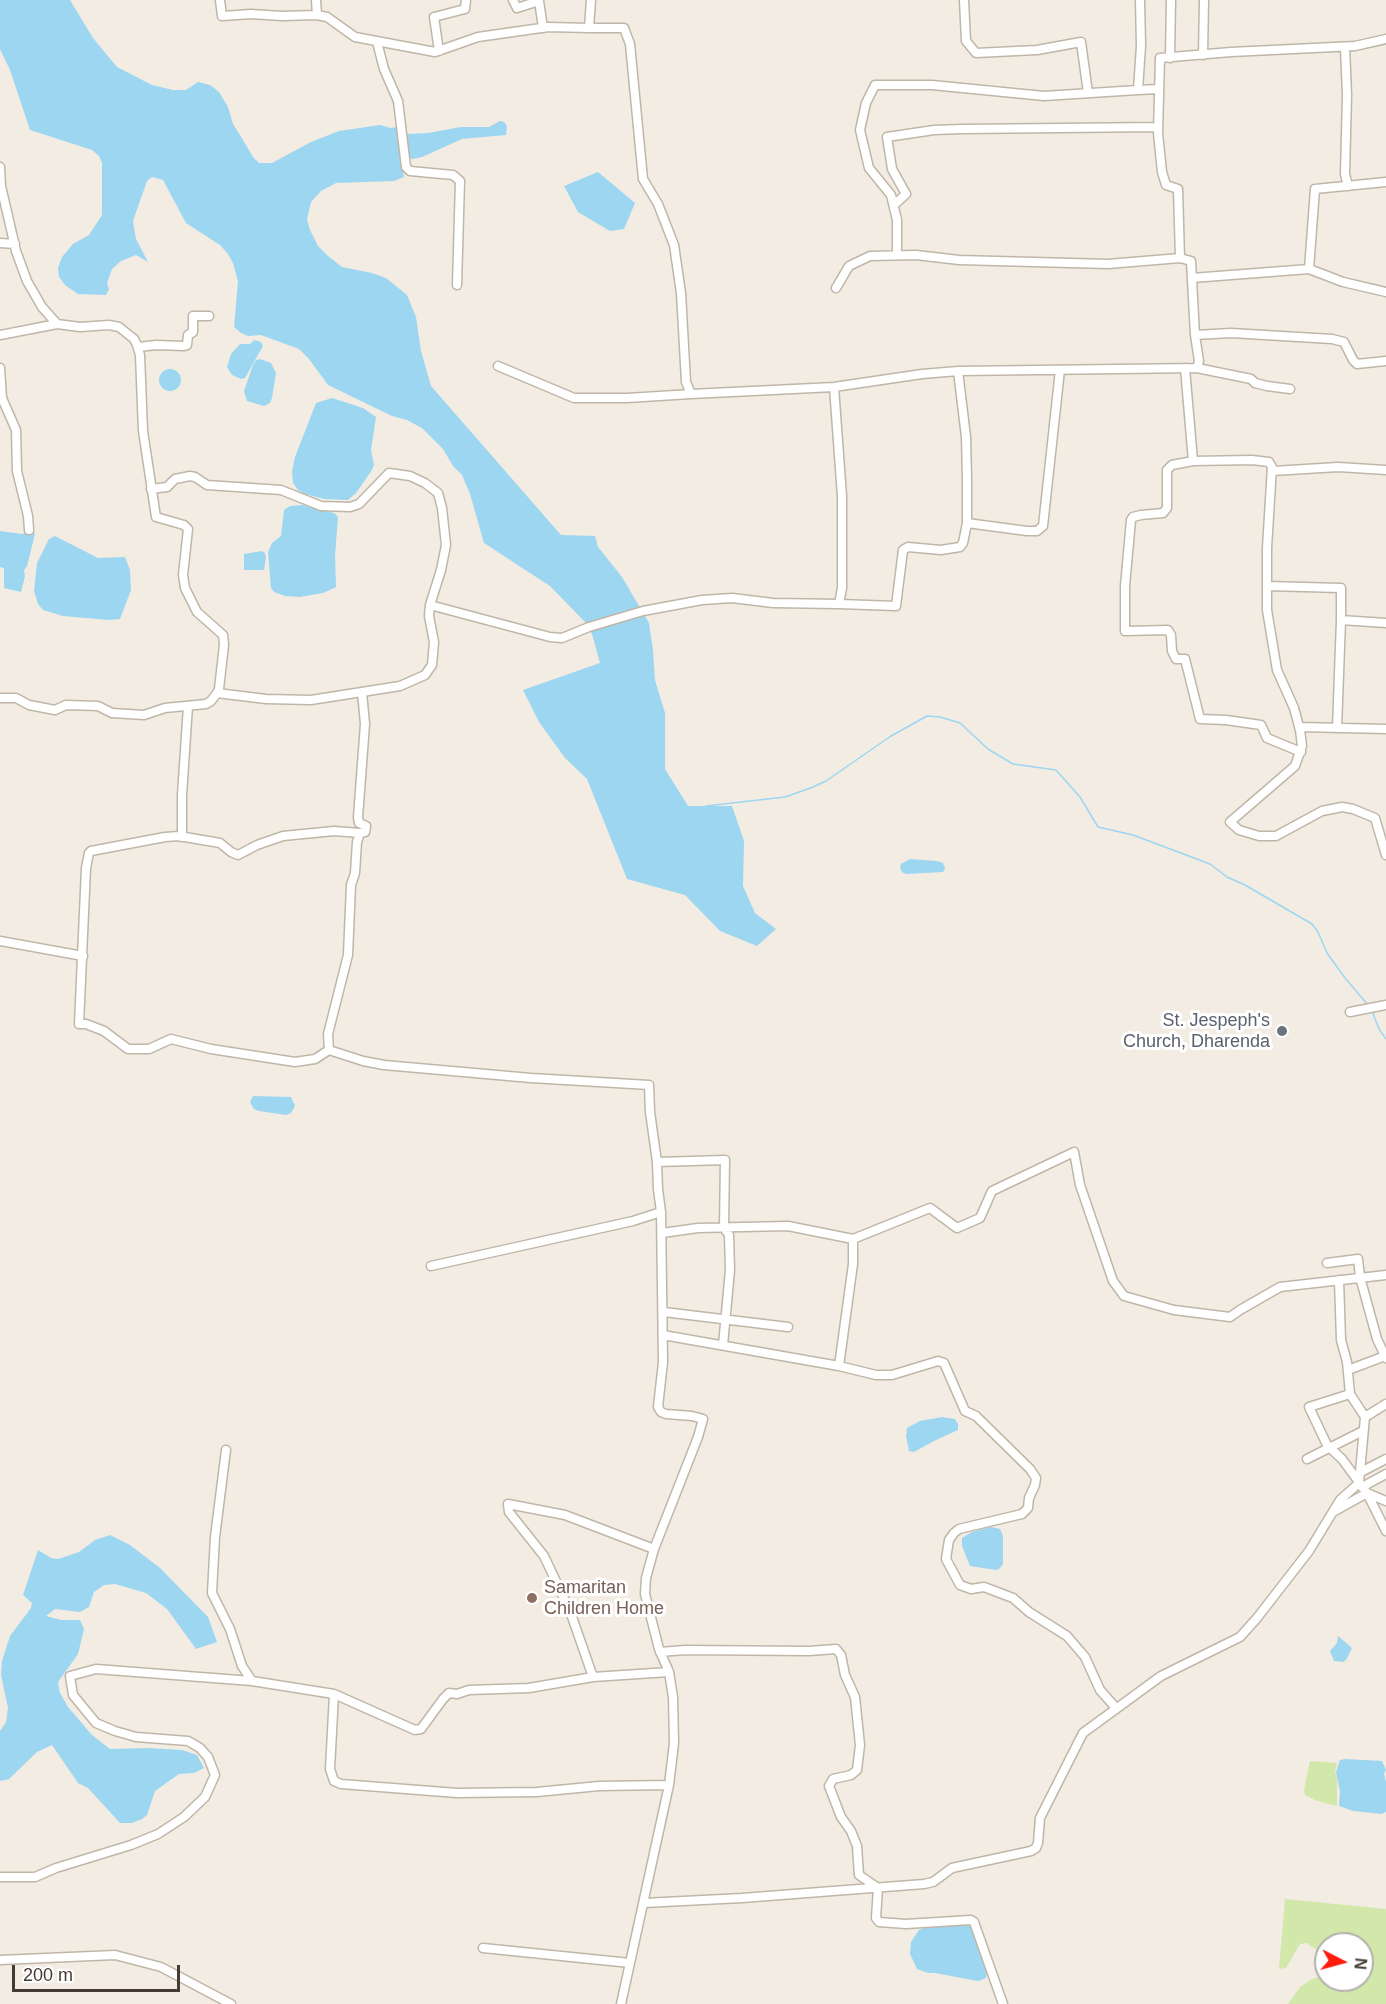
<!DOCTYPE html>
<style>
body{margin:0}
#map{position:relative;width:1386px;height:2004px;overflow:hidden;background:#f2ece3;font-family:Arial,sans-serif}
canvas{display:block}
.north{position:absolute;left:1314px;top:1932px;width:60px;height:60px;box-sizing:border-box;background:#fff;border:2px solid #b4b1ad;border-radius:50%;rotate:96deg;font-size:16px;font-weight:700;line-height:24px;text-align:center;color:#443c33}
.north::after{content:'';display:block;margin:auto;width:21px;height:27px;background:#fe1d0d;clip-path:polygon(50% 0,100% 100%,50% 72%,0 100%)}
.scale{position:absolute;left:12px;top:1965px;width:168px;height:27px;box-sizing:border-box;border:3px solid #443c33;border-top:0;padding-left:8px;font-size:18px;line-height:21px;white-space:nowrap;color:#443c33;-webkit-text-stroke:4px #fff;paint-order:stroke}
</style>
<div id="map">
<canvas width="1386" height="2004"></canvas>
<div class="north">N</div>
<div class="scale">200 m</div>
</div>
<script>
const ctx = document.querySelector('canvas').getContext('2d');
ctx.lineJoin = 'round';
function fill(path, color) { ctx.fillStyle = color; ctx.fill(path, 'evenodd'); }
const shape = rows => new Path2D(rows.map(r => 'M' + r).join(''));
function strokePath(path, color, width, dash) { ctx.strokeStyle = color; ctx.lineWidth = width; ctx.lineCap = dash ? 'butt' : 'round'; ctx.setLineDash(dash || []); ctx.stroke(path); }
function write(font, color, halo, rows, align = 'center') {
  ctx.font = font + ' Arial,sans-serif'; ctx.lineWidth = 6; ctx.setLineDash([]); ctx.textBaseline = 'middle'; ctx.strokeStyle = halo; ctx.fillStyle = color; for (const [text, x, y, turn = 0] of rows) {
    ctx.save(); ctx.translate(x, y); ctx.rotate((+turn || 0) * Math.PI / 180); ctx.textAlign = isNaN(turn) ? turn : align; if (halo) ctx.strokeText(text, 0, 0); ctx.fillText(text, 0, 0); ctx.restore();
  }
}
fill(shape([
 [1310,1761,1337,1763,1335,1771,1337,1778,1337,1806,1315,1800,1305,1795,1304,1790],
 [1285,1899,1386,1909,1386,2004,1288,2004,1300,1987,1312,1979,1326,1974,1326,1980,1362,1980,1362,1944,1326,1944,1326,1957,1307,1943,1300,1944,1286,1968,1279,1969]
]), '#d1e8aa');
fill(shape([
 [0,0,70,0,93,38,117,67,152,85,173,90,186,90,198,82,210,85,219,92,228,107,233,124,243,140,253,157,259,163,272,163,311,142,339,131,380,125,391,128,397,127,404,177,394,181,336,183,321,191,311,202,307,219,310,230,318,246,328,256,342,267,372,273,386,278,407,295,416,317,421,351,431,386,561,535,595,536,598,547,622,577,649,623,653,650,655,680,665,713,665,769,688,806,732,806,744,841,743,886,755,913,776,929,757,946,720,931,685,895,627,879,587,779,565,758,539,722,523,690,600,663,592,634,586,623,550,586,484,543,470,494,462,475,453,466,443,449,422,428,407,420,392,416,328,385,309,359,299,349,261,335,248,336,241,333,234,327,238,281,233,263,228,254,220,245,186,223,163,180,152,177,147,181,133,221,136,239,148,262,136,255,121,261,112,269,107,283,109,289,106,295,78,294,65,285,59,277,58,268,62,257,73,244,89,235,102,215,102,163,99,156,92,150,30,130,10,70,0,49],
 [500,121,504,122,507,126,506,135,462,139,422,157,413,159,409,158,405,136,408,134,428,133,461,127,489,127],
 [598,172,635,203,624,229,610,231,578,212,564,186],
 [254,340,261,342,263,346,245,378,241,379,232,375,227,367,231,354,240,344,250,344],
 [260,359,271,363,276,373,272,398,270,403,264,406,247,401,244,391,253,365,256,360],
 '159 380a11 11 0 1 1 22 0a11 11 0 1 1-22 0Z',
 [332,398,363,408,376,417,371,450,374,465,372,470,356,493,348,500,324,499,305,494,298,490,293,483,292,471,295,457,316,403],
 [302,505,334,513,338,517,335,556,336,587,323,593,300,597,285,596,274,592,271,588,268,552,272,543,281,536,284,510,290,506],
 [0,531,22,534,32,531,35,534,27,566,24,570,25,576,21,592,4,588,4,568,0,567],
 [55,536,98,558,125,557,130,570,131,590,120,619,109,620,63,616,43,610,38,604,34,591,37,563,49,539],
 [262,551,265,553,266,558,264,570,244,570,244,554],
 [910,859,937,861,943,863,945,868,943,872,906,874,902,872,900,867,901,864],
 [253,1096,291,1097,295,1106,291,1113,286,1115,259,1111,254,1109,250,1102],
 [942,1417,955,1419,958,1424,958,1430,934,1441,914,1452,909,1451,906,1436,907,1428,920,1421],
 [991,1527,1000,1529,1003,1536,1003,1564,999,1569,996,1570,970,1566,962,1546,962,1538,972,1532],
 [110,1535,130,1545,160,1568,208,1617,217,1642,196,1649,167,1609,146,1593,115,1584,104,1585,94,1592,89,1607,80,1612,55,1609,46,1616,61,1620,80,1620,84,1629,78,1654,58,1682,60,1693,68,1707,92,1735,110,1749,148,1748,182,1750,197,1755,204,1768,194,1773,179,1774,155,1791,147,1815,142,1819,132,1823,120,1823,88,1788,78,1783,52,1745,37,1752,9,1779,0,1781,0,1731,6,1722,8,1708,1,1675,2,1661,10,1636,31,1608,32,1603,23,1595,38,1550,51,1558,58,1559,79,1552,95,1540],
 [1338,1636,1352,1648,1346,1660,1343,1662,1334,1661,1330,1651,1337,1643],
 [1345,1759,1382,1761,1386,1770,1384,1774,1386,1782,1386,1812,1381,1814,1353,1811,1339,1806,1340,1792,1336,1772,1340,1760],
 [966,1924,972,1927,987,1971,986,1978,978,1981,935,1973,928,1973,917,1969,910,1954,911,1942,919,1930,926,1927]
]), '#9dd6f1');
strokePath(shape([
 [706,806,785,797,813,787,826,781,891,736,927,716,940,717,960,723,988,749,1013,764,1056,770,1080,797,1098,827,1133,835,1210,864,1227,877,1245,885,1312,924,1318,932,1327,953,1345,978,1368,1005],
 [1372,1011,1379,1029,1386,1039]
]), '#9dd6f1', 1.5);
const minor = shape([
 [220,0,222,16,251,14,282,16,317,15,316,0],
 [513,0,517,8,539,1,543,28],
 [964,0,966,41,976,53,1037,50,1081,42,1088,93],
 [317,15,327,17,355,37,435,52,478,37,548,27,589,28,591,0],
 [589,28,624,28,630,44,643,179,658,204,674,245,681,293,686,382,691,394,834,387,922,374,958,371,1197,368,1199,361,1195,335,1191,261,1180,258],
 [377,42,384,69,398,101,406,167,410,171,453,175,460,181,457,285],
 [1345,47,1347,95,1345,174,1348,186],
 [439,51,434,17,465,9,466,0],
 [1203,55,1204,0],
 [1170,58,1171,0],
 [1138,90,1159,89],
 [0,167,1,186,16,251,27,281,42,307,57,324,80,327,109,325,119,327,134,339,137,345,140,355,143,431,156,517,184,525,188,529,183,575,185,588,197,612,223,635,224,645,219,689,217,693],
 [894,205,906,194,892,169,887,137,934,130,962,129,1158,127],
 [0,243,15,244],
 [897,255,897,220,891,195,869,168,860,130,866,103,875,85,932,85,1044,96,1138,90,1141,46,1140,0],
 [1309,269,1343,282,1386,292],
 [1192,278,1309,269,1315,189,1386,182],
 [836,288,849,266,870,256,916,255,959,260,1108,264,1180,258,1178,189,1166,185,1162,172,1158,133,1160,58,1231,52,1355,46,1386,39],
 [0,335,57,324],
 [1195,335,1231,333,1332,339,1344,342,1353,360,1357,364,1386,361],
 [138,347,156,345,184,346,187,345,188,335,193,332,193,316,209,316],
 [498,366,574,398,627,398,691,394],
 [0,368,2,398,16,430,17,471,28,516,29,530],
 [1185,368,1193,461,1172,465,1167,470,1167,508,1163,513,1141,515,1133,517,1131,520,1125,586,1125,631,1168,630,1171,635,1172,651,1176,659,1185,659,1200,719,1226,720,1261,725,1267,738,1301,752],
 [1197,368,1251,379,1255,383,1267,386,1290,389],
 [1193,461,1252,460,1269,462,1272,467,1267,548,1267,610,1277,670,1294,708,1300,730,1302,746,1295,766,1230,822,1239,830,1259,836,1276,836,1322,811,1342,807,1353,809,1375,818,1386,855],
 [1273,471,1338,467,1386,470],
 [151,489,167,487,175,479,190,476,195,477,207,485,281,490,321,506,350,507,359,504,389,473,410,476,425,483,438,493,442,508,446,545,441,570,430,605,550,637,562,638,589,627,643,611,702,600,732,598,773,603,839,604,842,588,842,496,834,387],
 [967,523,1027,531,1037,531,1043,526,1060,370],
 [1267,586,1341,588,1341,620],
 [839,604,896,606,903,550,908,547,941,550,960,547,963,543,967,523,967,478,966,437,958,371],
 [0,698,16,698,29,705,55,710,66,705,98,706,112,713,144,715,165,708,206,704,211,701,217,693,266,699,311,700,400,686,425,675,432,665,434,642,429,616,430,605],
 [1299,727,1386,729],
 [1337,728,1341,620,1386,623],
 [360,833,357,842,355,873,351,885,348,955,328,1034,329,1050,363,1061,384,1065,531,1078,649,1085,650,1112,657,1162,658,1189,661,1212,663,1362,658,1407,661,1412,666,1414,692,1416,703,1419,698,1437,654,1549,646,1578,645,1594,659,1649,669,1672,673,1697,674,1743,669,1785,621,2004],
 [182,837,182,795,188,706],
 [0,941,83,956],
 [1350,1012,1386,1005],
 [329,1050,315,1059,295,1062,211,1049,171,1039,149,1049,128,1049,104,1031,86,1024,79,1024,86,868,89,853,91,851,165,837,179,836,220,843,231,852,238,855,257,845,283,836,334,831,360,833,365,832,366,826,359,823,358,817,365,724,362,692],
 [657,1162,725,1160,724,1228,729,1235,730,1270,723,1345],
 [662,1233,698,1228,788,1226,853,1239,930,1208,957,1228,980,1218,992,1191,1074,1152,1080,1185,1113,1281,1124,1296,1174,1310,1230,1317,1240,1310,1280,1287,1386,1275],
 [1327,1263,1358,1259,1360,1277,1377,1339,1386,1358],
 [431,1266,633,1221,661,1212],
 [1339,1280,1341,1340,1347,1362,1350,1394],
 [664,1312,788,1327],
 [663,1335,839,1366,853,1264,853,1239],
 [839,1366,876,1375,892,1375,938,1361,944,1363,965,1411,976,1416,1030,1469,1036,1478,1035,1485,1029,1498,1028,1508,1022,1514,959,1529,954,1533,949,1540,946,1559,960,1585,971,1589,984,1587,1013,1598,1029,1612,1067,1636,1085,1657,1100,1690,1116,1708],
 [1348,1370,1385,1356],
 [226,1450,215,1537,212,1593,230,1629,242,1666,252,1681,334,1694,415,1730,421,1729,443,1699,449,1693,457,1694,469,1690,529,1688,593,1677,669,1672],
 [1307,1459,1363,1431],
 [1359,1473,1386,1459],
 [1362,1487,1386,1474],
 [1386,1501,1367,1493,1386,1531],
 [1333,1512,1367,1493,1342,1459,1327,1445,1309,1407,1350,1394,1365,1417],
 [660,1652,685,1650,809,1651,836,1649,841,1655,845,1675,855,1697,860,1745,857,1770,851,1775,833,1779,829,1786,841,1817,851,1831,857,1846,859,1875,878,1888,876,1918,879,1922,906,1924,971,1920,974,1922,1003,2004],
 [593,1677,570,1611,544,1556,509,1512,508,1504,565,1515,654,1549],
 [334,1694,330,1769,334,1781,341,1784,457,1793,537,1792,599,1786,669,1785],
 [0,1877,35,1877,56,1868,131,1845,158,1834,184,1817,205,1797,215,1775,208,1757,200,1748,188,1741,136,1737,115,1731,96,1723,73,1695,70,1676,96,1669,252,1681],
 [644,1903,742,1898,924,1884,933,1882,952,1868,1031,1851,1036,1848,1038,1843,1040,1818,1083,1733,1161,1676,1240,1637,1257,1618,1309,1551,1340,1500,1359,1483,1365,1417,1386,1404],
 [483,1948,630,1963],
 [0,1960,115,1955,161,1967,231,2004]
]);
strokePath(minor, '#c0b6a8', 11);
strokePath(minor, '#fff', 8);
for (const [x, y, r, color] of [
 [1282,1031,6,"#6b7280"],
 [532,1598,6,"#8d6e63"]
]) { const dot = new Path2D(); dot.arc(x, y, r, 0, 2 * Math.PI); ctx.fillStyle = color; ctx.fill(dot); strokePath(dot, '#fff', 2); }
write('18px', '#5b616d', '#fff', [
 ["St. Jespeph's",1270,1021],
 ["Church, Dharenda",1270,1042]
], 'right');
write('18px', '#785e54', '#fff', [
 ["Samaritan",544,1588],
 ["Children Home",544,1609]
], 'left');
</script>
